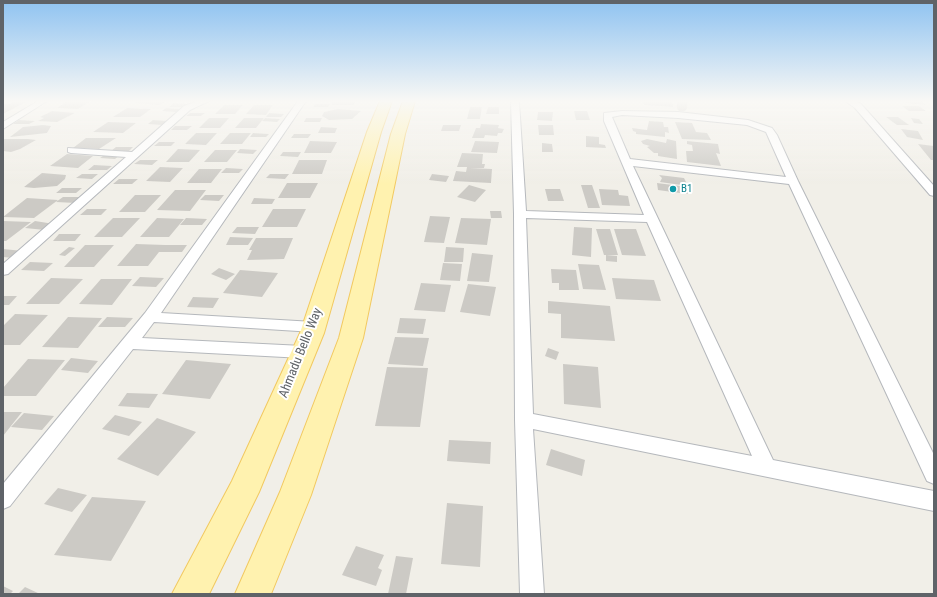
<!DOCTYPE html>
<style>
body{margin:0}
#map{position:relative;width:937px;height:597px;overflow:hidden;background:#f1efe8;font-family:"Roboto Condensed",sans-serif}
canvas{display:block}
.frame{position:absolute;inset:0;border:4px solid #5f6368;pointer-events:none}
</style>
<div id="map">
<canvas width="937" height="597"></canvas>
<div class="frame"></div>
</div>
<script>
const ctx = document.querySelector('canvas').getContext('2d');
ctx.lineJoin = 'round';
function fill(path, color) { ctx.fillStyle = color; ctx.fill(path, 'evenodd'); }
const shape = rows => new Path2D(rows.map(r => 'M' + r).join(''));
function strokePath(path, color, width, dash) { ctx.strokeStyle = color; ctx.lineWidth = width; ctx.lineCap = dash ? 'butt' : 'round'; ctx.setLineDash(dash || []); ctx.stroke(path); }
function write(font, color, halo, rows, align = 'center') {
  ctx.font = font + ' "Roboto Condensed",sans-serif'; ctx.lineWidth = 4; ctx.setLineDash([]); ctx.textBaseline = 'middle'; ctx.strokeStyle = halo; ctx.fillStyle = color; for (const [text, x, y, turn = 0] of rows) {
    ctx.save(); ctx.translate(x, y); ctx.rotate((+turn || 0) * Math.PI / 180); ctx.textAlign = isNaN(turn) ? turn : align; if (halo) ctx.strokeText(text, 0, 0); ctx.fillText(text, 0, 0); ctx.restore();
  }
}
fill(shape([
 '676.5 106a5.5 5.5 0 1 1 11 0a5.5 5.5 0 1 1-11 0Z',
 [16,101,28,101,3,114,3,104,10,104],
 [67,101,91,101,78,109,57,108],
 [139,101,168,101,159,105,135,103],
 [334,101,356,101,353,105,331,105],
 [642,101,672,101,673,107,644,105],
 [903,101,921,101,926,105,906,103],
 [173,103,187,104,183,107,169,107],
 [315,104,330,104,328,107,313,107],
 [224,105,243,105,235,114,215,114],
 [254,105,273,105,266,115,246,114],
 [902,106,919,106,926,111,909,111],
 [470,107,482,107,480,119,467,119],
 [488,107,499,107,499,114,486,114],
 [127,108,151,109,140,117,113,117],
 [166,108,181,109,176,112,162,111],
 [338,109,361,111,352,119,329,120,322,116,324,112],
 [52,111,75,113,57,122,38,121,44,118,40,117],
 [574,111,587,111,590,120,576,120],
 [538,112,553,112,552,121,537,120],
 [190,113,205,113,201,116,186,116],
 [269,113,284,114,281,117,266,117],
 [886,117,898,117,909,125,897,125],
 [209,118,229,118,220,128,199,128],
 [244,118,264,118,256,128,235,128],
 [265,118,280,119,277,122,262,121],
 [306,118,322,118,320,122,304,122],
 [911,118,919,119,923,124,914,123],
 [19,120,35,121,29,124,13,124],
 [153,120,168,121,163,125,148,124],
 [649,121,663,122,664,127,668,127,669,133,665,132,665,137,636,134,636,132,633,131,632,128,647,130],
 [108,122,136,123,123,133,93,132],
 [675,122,692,123,696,132,707,133,711,140,682,139],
 [481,124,499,125,498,128,504,129,502,133,498,133,497,136,485,135,484,138,472,138,476,128,480,128],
 [43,125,51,126,47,133,10,137,23,127],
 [443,125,461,125,459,131,441,131],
 [538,125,553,125,554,135,539,135],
 [175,126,192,126,187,130,171,130],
 [321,127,337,128,335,133,318,133],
 [901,129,918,131,923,140,907,137],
 [196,133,217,133,206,145,185,144],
 [230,133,251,133,242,144,220,144],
 [253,133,269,134,266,137,250,137],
 [294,134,311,134,308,138,291,138],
 [586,136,599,137,599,144,605,145,606,148,586,147],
 [86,138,116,138,99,149,73,148],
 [4,139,28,139,36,140,20,149,11,152,3,151],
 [647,139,666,143,667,139,676,141,677,159,658,156,658,153,654,153,647,147,650,146,643,144,641,141],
 [310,141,337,142,331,153,304,153],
 [475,141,499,142,497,153,471,152],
 [687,141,718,144,720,154,716,153,721,166,687,162,686,151,693,151,692,145,687,144],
 [159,142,175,142,171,146,154,146],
 [542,143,552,144,553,152,542,152],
 [918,144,934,146,934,160,931,160],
 [116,147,133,147,129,151,111,151],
 [178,149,200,150,189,162,166,162],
 [240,149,257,150,253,154,237,153],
 [215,150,237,150,227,162,204,162],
 [283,152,301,152,298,157,280,156],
 [462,153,483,154,482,164,485,164,484,168,470,168,492,169,491,183,453,181,456,171,466,172,467,167,457,167],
 [67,154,93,156,78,168,50,166],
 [106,154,120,155,115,159,100,158],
 [140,160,158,160,152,165,134,164],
 [299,160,327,160,322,174,292,174],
 [94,165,112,166,107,170,88,170],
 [160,167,183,168,170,182,146,181],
 [226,168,243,169,239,173,221,173],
 [199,169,222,169,211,183,187,183],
 [42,173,66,175,65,179,57,186,34,188,24,187],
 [82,174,98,174,92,179,76,178],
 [270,174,289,174,285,179,266,178],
 [432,174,449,176,446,182,429,180],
 [659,175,684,178,688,186,660,182,662,178],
 [119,179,138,179,132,184,113,184],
 [287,183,318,183,310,198,278,198],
 [657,183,688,187,691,191,687,194,658,190],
 [469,185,486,190,475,202,457,197],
 [581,185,592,185,600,208,588,208],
 [62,188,82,188,76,193,56,193],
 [545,189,560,189,564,201,548,201],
 [599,189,618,190,619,195,628,196,630,206,602,205],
 [175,190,206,190,190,211,157,210],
 [135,195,161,195,145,212,119,212],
 [205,195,224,195,219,201,200,200],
 [63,197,83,197,76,203,56,202],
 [27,198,58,200,34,218,3,217],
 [254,198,275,199,272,204,251,204],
 [87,209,107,209,101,215,80,215],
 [273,209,306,209,297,227,262,227],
 [490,211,501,211,502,218,491,218],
 [430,216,450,217,444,243,424,242],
 [113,218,140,218,122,237,94,237],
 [157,218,184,219,169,237,140,237],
 [186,218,207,219,202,225,180,225],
 [461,218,491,219,487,245,455,243],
 [3,221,31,222,6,241,3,241],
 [35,221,54,224,45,230,25,228],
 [237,227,259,227,255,234,232,233],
 [574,227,592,228,591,257,572,255],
 [596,229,610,229,618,255,604,255],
 [614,229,636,229,646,256,622,255],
 [59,234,81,234,75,241,53,241],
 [230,237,253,238,248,245,226,245],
 [256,238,293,238,284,259,247,260,252,250,249,250],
 [136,244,165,245,187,245,182,252,159,252,148,266,117,266],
 [85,245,114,245,94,267,64,267],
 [69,247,75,248,65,256,59,255],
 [446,247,464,248,463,262,444,262],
 [3,249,23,251,13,258,3,257],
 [472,253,493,255,489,282,467,281],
 [606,255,617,256,617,262,606,261],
 [30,262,53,263,44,271,21,270],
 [443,263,462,264,460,281,440,280],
 [578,264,599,265,606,290,583,289],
 [219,268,235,274,226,280,211,274],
 [551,269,576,270,579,290,559,290,559,283,552,283],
 [240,270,278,273,262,297,223,293],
 [140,277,164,278,156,287,132,286],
 [51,278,83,279,59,304,26,304],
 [612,278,654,280,661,301,616,299],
 [101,279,132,279,112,305,79,304],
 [421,283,451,285,445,312,414,310],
 [468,284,496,287,490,316,460,312],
 [3,296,17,296,9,305,3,305],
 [193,297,219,298,213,308,187,307],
 [548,301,610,306,615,341,561,338,561,314,548,313],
 [15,314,48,315,20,345,3,345,3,326],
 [68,317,102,318,78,348,42,347],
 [107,317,133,318,125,327,98,327],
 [400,318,426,319,423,334,397,333],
 [395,337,429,338,423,366,388,364],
 [548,348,559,352,556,360,545,356],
 [71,358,98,361,88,373,61,370],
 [28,359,65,360,36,396,3,396,3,388],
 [186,360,231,364,210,399,162,394],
 [563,364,598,367,601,408,564,404],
 [387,367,428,368,420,427,375,426],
 [127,393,158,394,149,408,118,406],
 [3,412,22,412,3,436],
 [24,413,54,416,42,430,11,427],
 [115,415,142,422,129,436,102,429],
 [157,418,196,432,158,476,117,459],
 [449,440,491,442,490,464,447,461],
 [551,449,585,460,582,476,546,465],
 [58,488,87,495,72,512,44,504],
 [92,497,146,501,111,561,54,555],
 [447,503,483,506,480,567,441,564],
 [356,546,384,555,378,568,382,570,376,586,342,575],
 [396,556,413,558,406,594,388,594],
 [3,586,13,591,10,594,3,594],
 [25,587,40,594,18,594]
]), '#cccac5');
const street = shape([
 [38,101,47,101,3,129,3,122,38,101],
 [198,101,209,101,190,110,8,274,3,275,3,264,126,157,71,153,68,152,68,148,132,152,184,106,198,101],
 [298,101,306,101,161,313,314,322,319,323,321,327,319,331,314,332,154,322,142,338,303,346,309,348,311,352,309,356,303,358,133,349,10,506,3,509,3,484,145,313,298,101],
 [511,101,519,101,526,211,644,215,604,121,604,113,622,111,678,112,748,120,772,128,777,135,798,181,934,455,934,484,927,481,789,184,633,166,773,460,934,491,934,511,533,429,544,594,520,594,515,420,514,214,511,101],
 [622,115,678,118,747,125,766,132,786,177,630,159,612,117,622,115],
 [526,218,647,222,752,456,533,414,526,218],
 [845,101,855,101,861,104,934,186,934,196,930,195,855,108,845,101]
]);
const primary = shape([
 [380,101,392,101,381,132,324,333,259,492,209,594,172,594,232,481,300,333,367,132,380,101],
 [403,101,415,101,405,134,363,338,311,495,271,594,235,594,280,492,339,338,391,134,403,101]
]);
strokePath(street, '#b5b8bc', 2);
strokePath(primary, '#f2c960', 2);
fill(street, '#fff');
fill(primary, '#fff2af');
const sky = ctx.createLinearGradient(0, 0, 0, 184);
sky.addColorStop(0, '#8fc3f1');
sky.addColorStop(0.55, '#f9f8f5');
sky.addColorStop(1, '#f9f8f500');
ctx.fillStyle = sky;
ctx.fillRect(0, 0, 937, 184);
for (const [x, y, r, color] of [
 [673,189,4,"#0f9aa8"]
]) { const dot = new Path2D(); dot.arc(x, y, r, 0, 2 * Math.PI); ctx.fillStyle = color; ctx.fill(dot); strokePath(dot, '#fff', 1.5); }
write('11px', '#0d838f', '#fff', [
 ["B1",681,189]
], 'left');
write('13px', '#5f6368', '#fff', [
 ["Ahmadu Bello Way",301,353,-68]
]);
</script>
